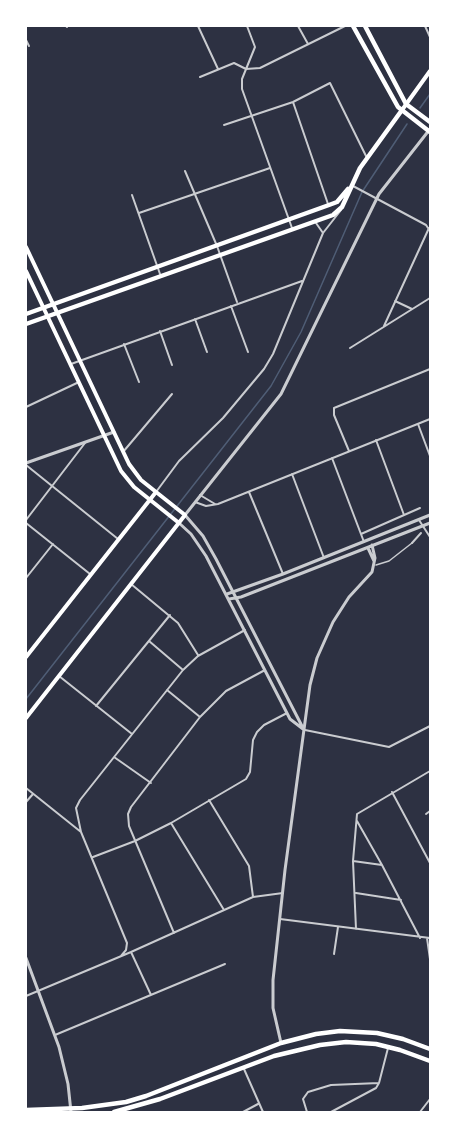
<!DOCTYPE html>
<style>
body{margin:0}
#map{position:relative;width:456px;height:1138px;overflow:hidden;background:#2d3142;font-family:"Golos Text",sans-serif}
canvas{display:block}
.frame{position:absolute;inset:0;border:27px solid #fff;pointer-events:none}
</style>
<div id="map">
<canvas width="456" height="1138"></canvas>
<div class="frame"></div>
</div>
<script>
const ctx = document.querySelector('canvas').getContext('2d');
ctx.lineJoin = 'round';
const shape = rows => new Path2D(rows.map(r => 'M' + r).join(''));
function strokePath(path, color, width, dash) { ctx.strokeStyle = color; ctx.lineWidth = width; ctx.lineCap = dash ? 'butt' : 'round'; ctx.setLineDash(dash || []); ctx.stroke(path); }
strokePath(shape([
 [420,108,430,94],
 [26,699,271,386,301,332,362,192,407,124]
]), '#4f5d75', 1.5);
strokePath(shape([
 [376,565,389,561,412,543]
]), '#caccd0', 1.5);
strokePath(shape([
 [412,543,421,533]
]), '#caccd0', 2);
strokePath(shape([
 [66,26,67,27],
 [198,26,218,69],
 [247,26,255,47,242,79,242,89,292,228],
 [298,26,308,44],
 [425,26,430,37],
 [26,40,29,46],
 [200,77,234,63,246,69,260,68,345,26],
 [293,102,328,204],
 [224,125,293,102,330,83,366,156],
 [185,171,217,246,237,302],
 [353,186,426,225,430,231],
 [132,195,160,274],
 [139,213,270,168],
 [316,223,323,233],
 [395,301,412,309],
 [231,306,248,352],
 [195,319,207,352],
 [384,326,429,228],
 [160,331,172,365],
 [124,344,139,382],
 [350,348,430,298],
 [71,364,302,281],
 [26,407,79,382],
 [418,424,430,456],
 [376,440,404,515],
 [349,451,334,415,334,408,430,369],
 [123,452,172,394],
 [332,458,364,542],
 [26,465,118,539],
 [292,474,324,558],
 [156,492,179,461,223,418,264,369,273,354,323,233,341,210],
 [249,492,283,574],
 [200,495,215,504],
 [195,502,206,506,218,504,430,419],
 [26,520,85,443],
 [419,520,430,537],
 [26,523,90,574],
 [361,534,420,508],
 [26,578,53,544],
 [131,584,178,623,198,655],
 [149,641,183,670],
 [59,676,132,734],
 [167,690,200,717],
 [96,706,170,615],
 [305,730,389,747,430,726],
 [114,757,151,783],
 [26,788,81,832],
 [392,792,430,863],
 [209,800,249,866,253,897],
 [26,802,33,794],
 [426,814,430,811],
 [357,821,382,865,420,938],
 [171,823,224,910],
 [93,857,135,841,171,823,246,779,250,772,253,740,257,732,264,725,287,713],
 [353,861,382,865],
 [356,893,401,900],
 [280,919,430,938],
 [356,929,353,861,357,814,430,771],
 [174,933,129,826,128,814,131,807,200,717,226,691,265,670],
 [427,938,430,959],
 [131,952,151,995],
 [334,954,338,927],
 [121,956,126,950,127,943,81,832,76,808,80,800,183,670,198,656,245,630],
 [26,996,131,952,253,897,283,893],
 [55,1035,225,964],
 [244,1069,263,1112],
 [243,1112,258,1104],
 [307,1112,303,1099,308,1092,331,1085,379,1083],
 [331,1112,376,1088,379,1083,388,1048],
 [420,1112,430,1099]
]), '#caccd0', 2);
strokePath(shape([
 [26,463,114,432],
 [179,523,191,534,206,556,290,719,303,729],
 [368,548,374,561],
 [227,594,283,574,430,515],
 [229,599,241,597,430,523],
 [304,730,216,559,203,536,185,515,281,394,379,194,430,129],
 [26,958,59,1047,68,1084,71,1112],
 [281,1043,273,1008,273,980,285,870,310,685,317,658,333,622,349,597,372,572,375,558,372,545]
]), '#caccd0', 3);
strokePath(shape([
 [402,110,430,71],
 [26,247,129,464,141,480,185,515,26,718],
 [26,271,121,471,134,487,179,523],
 [26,657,156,492]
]), '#fff', 4);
strokePath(shape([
 [353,26,398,107,430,132],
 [365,26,406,104,430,122],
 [26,314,329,205,337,202,348,189],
 [26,324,333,215,342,207,360,168,402,110],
 [26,1110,82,1108,126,1102,146,1096,281,1043,316,1034,340,1031,377,1033,403,1039,430,1049],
 [114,1112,160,1099,274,1056,320,1045,346,1042,376,1044,400,1050,430,1061]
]), '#fff', 4.5);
</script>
